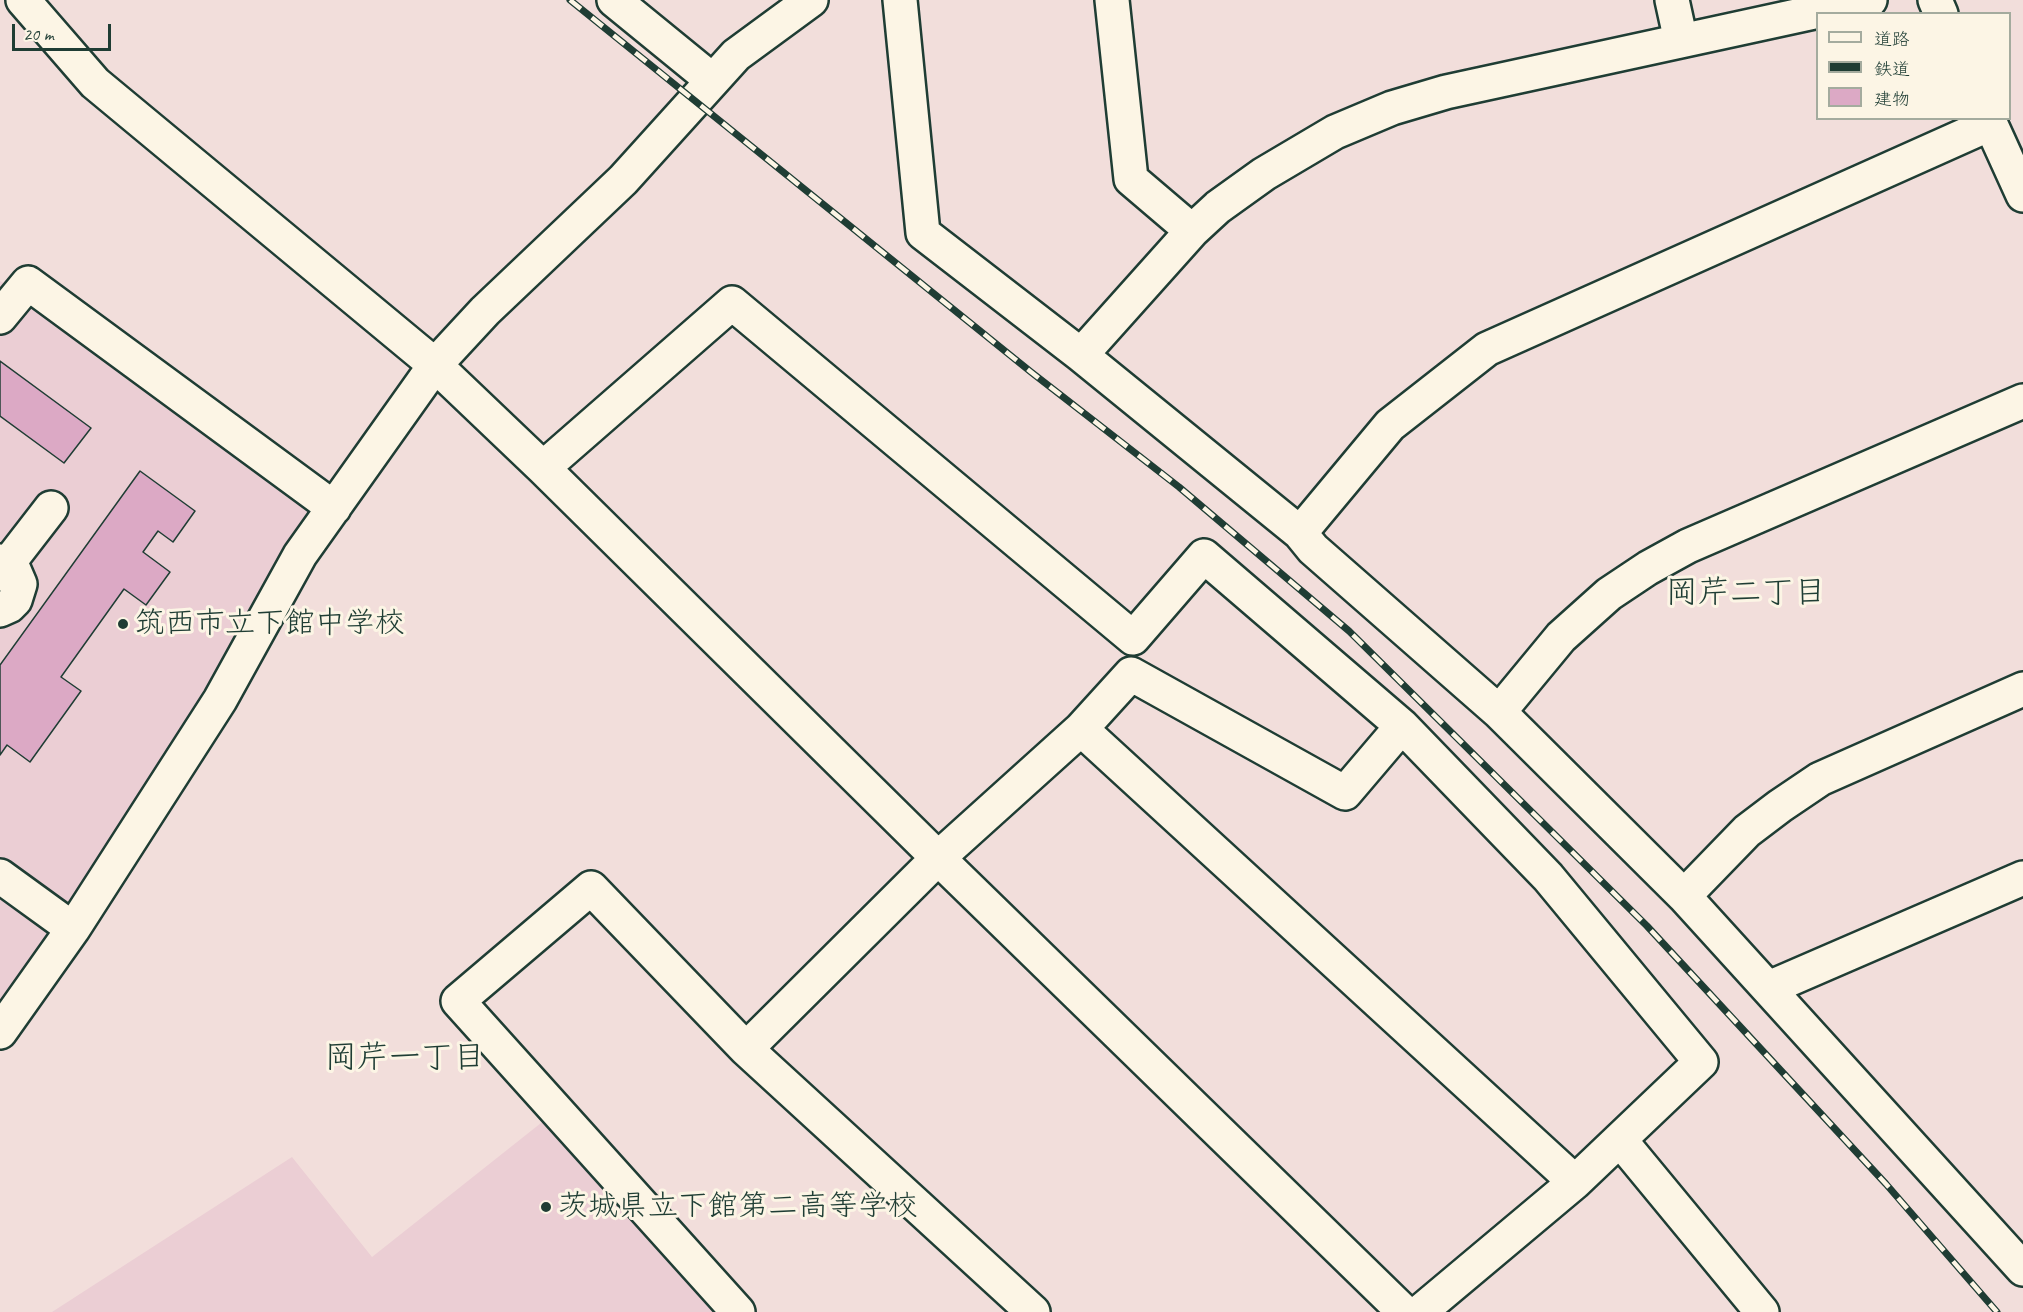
<!DOCTYPE html>
<meta charset="utf-8">
<style>
body{margin:0}
#map{position:relative;width:2023px;height:1312px;overflow:hidden;background:#f2dedb;font-family:Caveat,"Klee One",sans-serif}
canvas{display:block}
.legend{position:absolute;left:1816px;top:12px;width:195px;height:108px;box-sizing:border-box;background:#fcf5e5;border:2px solid #a4ab9e;margin:0;padding:8px 10px;list-style:none;font-size:18px;color:#1f3d34}
.legend li{display:flex;align-items:center;gap:12px;height:30px}
.legend b{width:30px;border:2px solid #a4ab9e}
.scale{position:absolute;left:12px;top:24px;width:99px;height:27px;box-sizing:border-box;border:3px solid #1f3d34;border-top:0;padding-left:8px;font-size:18px;line-height:21px;white-space:nowrap;color:#1f3d34;-webkit-text-stroke:4px #fcf5e5;paint-order:stroke}
</style>
<div id="map">
<canvas width="2023" height="1312"></canvas>
<ul class="legend">
<li><b style="height:8px;background:#fcf5e5"></b>道路</li>
<li><b style="height:8px;background:#1f3d34"></b>鉄道</li>
<li><b style="height:16px;background:#dca9c5"></b>建物</li>
</ul>
<div class="scale">20 m</div>
</div>
<script>
const ctx = document.querySelector('canvas').getContext('2d');
ctx.lineJoin = 'round';
function fill(path, color) { ctx.fillStyle = color; ctx.fill(path, 'evenodd'); }
const shape = rows => new Path2D(rows.map(r => 'M' + r).join(''));
function strokePath(path, color, width, dash) { ctx.strokeStyle = color; ctx.lineWidth = width; ctx.lineCap = dash ? 'butt' : 'round'; ctx.setLineDash(dash || []); ctx.stroke(path); }
function write(font, color, halo, rows, align = 'center') {
  ctx.font = font + ' Caveat,"Klee One",sans-serif'; ctx.lineWidth = 6; ctx.setLineDash([]); ctx.textBaseline = 'middle'; ctx.strokeStyle = halo; ctx.fillStyle = color; for (const [text, x, y, turn = 0] of rows) {
    ctx.save(); ctx.translate(x, y); ctx.rotate((+turn || 0) * Math.PI / 180); ctx.textAlign = isNaN(turn) ? turn : align; if (halo) ctx.strokeText(text, 0, 0); ctx.fillText(text, 0, 0); ctx.restore();
  }
}
fill(shape([
 [29,264,41,286,320,486,335,483,207,694,0,1012,0,281,6,284],
 [570,1100,742,1312,52,1312,292,1157,372,1257]
]), '#ebced4');
const building = shape([
 [0,361,91,428,64,463,0,416,0,361],
 [140,471,195,511,173,542,158,531,143,552,170,572,146,605,124,589,61,677,81,691,30,762,7,745,0,755,0,665,140,471]
]);
fill(building, '#dca9c5');
strokePath(building, '#1f3d34', 1.5);
const minor = shape([
 [23,0,95,83,435,365,543,468,938,858,1404,1312],
 [614,0,712,80],
 [900,0,923,233,1081,355,1300,533,1313,549,1499,712,1684,896,2023,1269],
 [1112,0,1131,179,1192,231],
 [1672,0,1681,41],
 [1935,0,1941,14],
 [1988,118,2023,195],
 [0,317,28,283,334,508],
 [1081,355,1192,231,1218,207,1264,174,1335,132,1392,108,1446,92,1870,0],
 [543,468,732,303,1133,638,1204,556,1402,726,1548,877,1701,1062,1575,1182,1420,1312],
 [1300,533,1390,425,1487,349,1990,124],
 [0,561,14,570,20,584,15,600,9,606,0,610],
 [0,574,51,508],
 [1499,712,1561,637,1609,594,1648,568,1688,546,2023,401],
 [1081,729,1131,674,1345,793,1402,726],
 [0,876,73,929],
 [1684,896,1747,831,1780,806,1820,779,2023,689],
 [1769,988,2023,878],
 [0,1032,73,929,220,700,300,555,435,365,485,311,623,180,736,55,811,0],
 [746,1049,1033,1312],
 [1620,1140,1762,1312],
 [738,1312,458,1001,591,888,746,1049,938,858,1081,729,1575,1182]
]);
strokePath(minor, '#1f3d34', 38);
strokePath(minor, '#fcf5e5', 33);
const rail = shape([
 [570,0,1031,372,1179,487,1349,631,1647,926,1886,1184,1997,1312]
]);
strokePath(rail, '#1f3d34', 7);
strokePath(rail, '#fcf5e5', 4.5, [14]);
for (const [x, y, r, color] of [
 [123,624,6,"#1f3d34"],
 [546,1207,6,"#1f3d34"]
]) { const dot = new Path2D(); dot.arc(x, y, r, 0, 2 * Math.PI); ctx.fillStyle = color; ctx.fill(dot); strokePath(dot, '#fcf5e5', 2); }
write('30px', '#1f3d34', '#fcf5e5', [
 ["筑西市立下館中学校",135,624],
 ["茨城県立下館第二高等学校",558,1207]
], 'left');
write('32px', '#1f3d34', '#fcf5e5', [
 ["岡芹二丁目",1746,594],
 ["岡芹一丁目",405,1059]
]);
</script>
